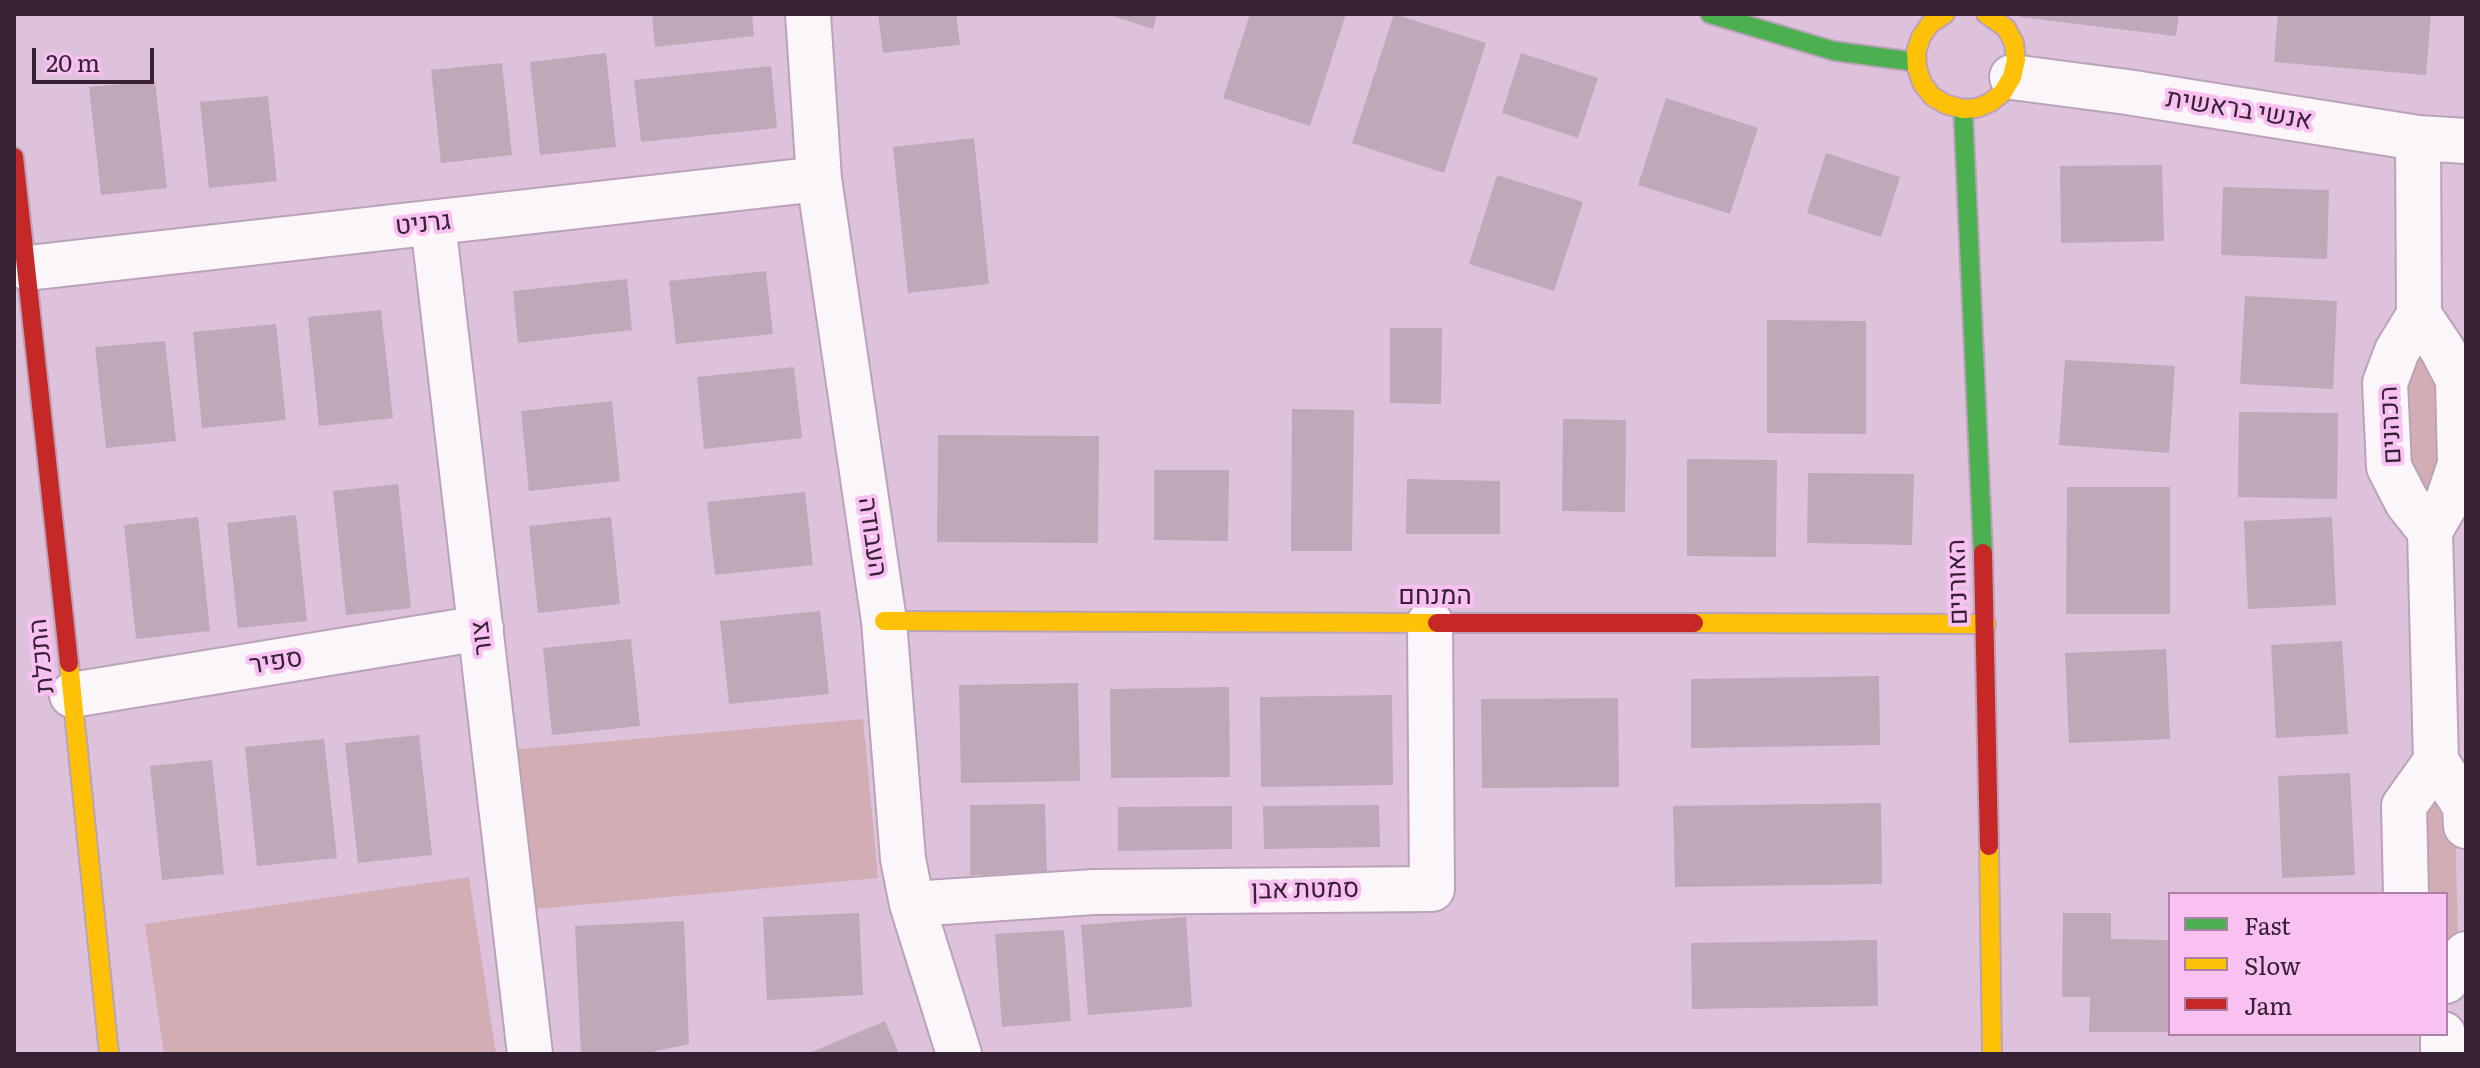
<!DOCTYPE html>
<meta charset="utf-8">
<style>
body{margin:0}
#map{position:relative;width:2480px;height:1068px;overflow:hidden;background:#dec1db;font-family:Literata,serif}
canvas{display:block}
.frame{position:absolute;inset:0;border:16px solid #372235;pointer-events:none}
.legend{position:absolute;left:2168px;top:892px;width:280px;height:144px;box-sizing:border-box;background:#f9c1f2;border:2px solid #ab81a6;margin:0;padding:10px 14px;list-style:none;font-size:24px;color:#372235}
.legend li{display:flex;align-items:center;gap:16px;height:40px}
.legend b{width:40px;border:2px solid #ab81a6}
.scale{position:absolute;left:32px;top:48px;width:122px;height:36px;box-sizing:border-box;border:4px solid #372235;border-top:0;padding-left:10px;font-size:24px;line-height:28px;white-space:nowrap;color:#372235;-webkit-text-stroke:6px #f9c1f2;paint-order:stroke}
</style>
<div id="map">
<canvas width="2480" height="1068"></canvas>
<div class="frame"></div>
<ul class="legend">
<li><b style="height:10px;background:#4caf50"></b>Fast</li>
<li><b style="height:10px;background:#ffc107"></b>Slow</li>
<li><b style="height:10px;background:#c62828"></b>Jam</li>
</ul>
<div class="scale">20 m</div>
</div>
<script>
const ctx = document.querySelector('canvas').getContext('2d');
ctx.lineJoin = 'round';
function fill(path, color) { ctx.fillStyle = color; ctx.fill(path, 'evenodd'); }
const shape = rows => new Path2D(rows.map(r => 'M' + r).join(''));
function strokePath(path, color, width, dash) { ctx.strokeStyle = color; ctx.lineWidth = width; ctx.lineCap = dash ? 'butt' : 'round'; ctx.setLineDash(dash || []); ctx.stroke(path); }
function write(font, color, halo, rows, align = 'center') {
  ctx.font = font + ' Literata,Heebo,serif'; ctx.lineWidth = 8; ctx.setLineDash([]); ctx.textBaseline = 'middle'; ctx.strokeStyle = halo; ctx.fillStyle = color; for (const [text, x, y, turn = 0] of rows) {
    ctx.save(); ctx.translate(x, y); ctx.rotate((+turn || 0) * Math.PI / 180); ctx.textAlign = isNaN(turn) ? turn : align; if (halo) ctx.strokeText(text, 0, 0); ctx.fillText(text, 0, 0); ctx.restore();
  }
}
fill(shape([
 [2419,344,2438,370,2441,483,2426,504,2409,487,2404,368],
 [863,719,878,878,524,910,510,750],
 [2435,789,2455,822,2458,936,2446,956,2446,894,2423,894,2420,821],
 [469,877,496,1054,164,1054,145,924]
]), '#d2adb4');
fill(shape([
 [652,14,752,14,754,36,655,47],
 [878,14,956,14,960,45,883,53],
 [1107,14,1157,14,1153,29],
 [1250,14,1346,14,1310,126,1223,98],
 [1394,14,1486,43,1444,173,1352,143],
 [2020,14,2179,14,2176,36,2020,17],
 [2278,14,2431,14,2426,75,2274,62],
 [606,53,616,147,540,155,530,62],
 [1521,53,1598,78,1578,138,1502,113],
 [502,63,512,155,441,163,431,70],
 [771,66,777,128,641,142,634,80],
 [155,81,167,188,101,195,89,87],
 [268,96,277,181,209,188,200,102],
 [1666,98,1758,128,1730,214,1638,185],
 [974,138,989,284,908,293,893,147],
 [1826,153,1900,177,1881,237,1807,213],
 [2162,165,2164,241,2061,243,2060,166],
 [1497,175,1583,202,1554,291,1469,264],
 [2223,187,2329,190,2327,259,2221,255],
 [766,271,773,334,676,344,669,281],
 [627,279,632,330,518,343,513,291],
 [2245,296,2337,301,2333,389,2240,384],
 [381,310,393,418,319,426,308,317],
 [1767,320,1866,321,1866,434,1767,433],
 [276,324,286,420,202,428,193,332],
 [1390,328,1442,328,1441,404,1390,403],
 [165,341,176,441,106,448,95,347],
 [2065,360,2175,366,2169,453,2059,445],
 [794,367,802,438,704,449,697,377],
 [612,401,620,481,529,491,521,411],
 [1292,409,1354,410,1352,551,1291,551],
 [2239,412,2338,413,2337,499,2238,497],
 [1563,419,1626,420,1625,512,1562,511],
 [938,435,1099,436,1098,543,937,542],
 [1687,459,1777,460,1776,557,1687,556],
 [1154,470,1229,470,1228,541,1154,540],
 [1808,473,1914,474,1912,545,1807,543],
 [1407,479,1500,481,1500,534,1406,534],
 [398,484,411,608,346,615,333,491],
 [2067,487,2170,487,2170,614,2066,614],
 [805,492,813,565,715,575,707,502],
 [296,515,307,621,238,628,227,523],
 [198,517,210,631,136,639,124,525],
 [611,517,620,604,538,613,529,526],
 [2332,517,2336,605,2248,609,2244,521],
 [820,611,829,694,729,704,720,621],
 [631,639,640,726,552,735,543,648],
 [2342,641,2348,734,2276,738,2271,645],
 [2166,649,2170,739,2069,743,2065,653],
 [1879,676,1880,745,1691,748,1691,679],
 [1078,683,1080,781,961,783,959,685],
 [1229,687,1230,777,1111,778,1110,689],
 [1392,695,1393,785,1261,787,1260,697],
 [1618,698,1619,787,1482,788,1481,699],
 [419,735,432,855,358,863,345,743],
 [324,739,337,858,257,866,245,747],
 [212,760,224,874,162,880,150,766],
 [2350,773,2355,875,2282,878,2278,776],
 [1881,803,1882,884,1675,887,1673,806],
 [1045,804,1047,874,970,875,970,805],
 [1379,805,1380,847,1264,849,1263,806],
 [1232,806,1232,849,1118,851,1118,807],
 [859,913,863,995,767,1000,763,917],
 [2063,913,2111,913,2111,939,2170,940,2170,1032,2089,1032,2090,997,2062,997],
 [1186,917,1192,1007,1088,1015,1081,925],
 [684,921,689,1044,642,1054,581,1054,575,926],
 [1064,930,1071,1021,1002,1027,995,934],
 [1877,940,1878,1006,1692,1009,1691,943],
 [885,1021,899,1054,807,1054]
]), '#c1a8b9');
const street = shape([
 [808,14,819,179,884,621,903,859,912,904,959,1054],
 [2012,77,2127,92,2418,138,2466,141],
 [2418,138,2419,315,2397,351,2385,383,2389,467,2407,502,2430,531],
 [433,223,530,1054],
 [28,268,819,179],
 [2419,315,2442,349,2458,380,2460,464,2448,500,2430,531,2436,761,2465,806,2466,826],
 [72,695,481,628],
 [2406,894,2404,806,2436,761],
 [912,904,1094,892,1432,889,1430,622],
 [2446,981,2466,954],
 [2443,1034,2443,1054]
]);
const fast = shape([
 [1710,14,1834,51,1916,62],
 [1963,109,1983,553]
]);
const slow = shape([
 [1945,14,1930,24,1921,37,1916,52,1917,68,1922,83,1932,96,1945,104,1963,109,1977,108,1991,102,2003,92,2012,77,2016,60,2014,43,2006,28,1986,14],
 [884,621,1437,623],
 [1694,623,1986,624],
 [69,663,109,1054],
 [1989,846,1992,1054]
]);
const jam = shape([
 [14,157,69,663],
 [1983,553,1989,846],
 [1437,623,1694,623]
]);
strokePath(street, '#baa3b8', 48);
strokePath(fast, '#baa3b8', 22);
strokePath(slow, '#baa3b8', 22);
strokePath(jam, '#baa3b8', 22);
strokePath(street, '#faf6fa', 44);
strokePath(fast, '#4caf50', 18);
strokePath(slow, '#ffc107', 18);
strokePath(jam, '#c62828', 18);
write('26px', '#372235', '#f9c1f2', [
 ["אנשי בראשית",2239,110,9],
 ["גרניט",423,224,-6],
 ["הכהנים",2391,425,-93],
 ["העבודה",872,537,82],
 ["האורנים",1958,582,-92],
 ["המנחם",1435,596],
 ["צור",482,638,-97],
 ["התכלת",42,656,-96],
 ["ספיר",276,662,-9],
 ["סמטת אבן",1305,890,-1]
]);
</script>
